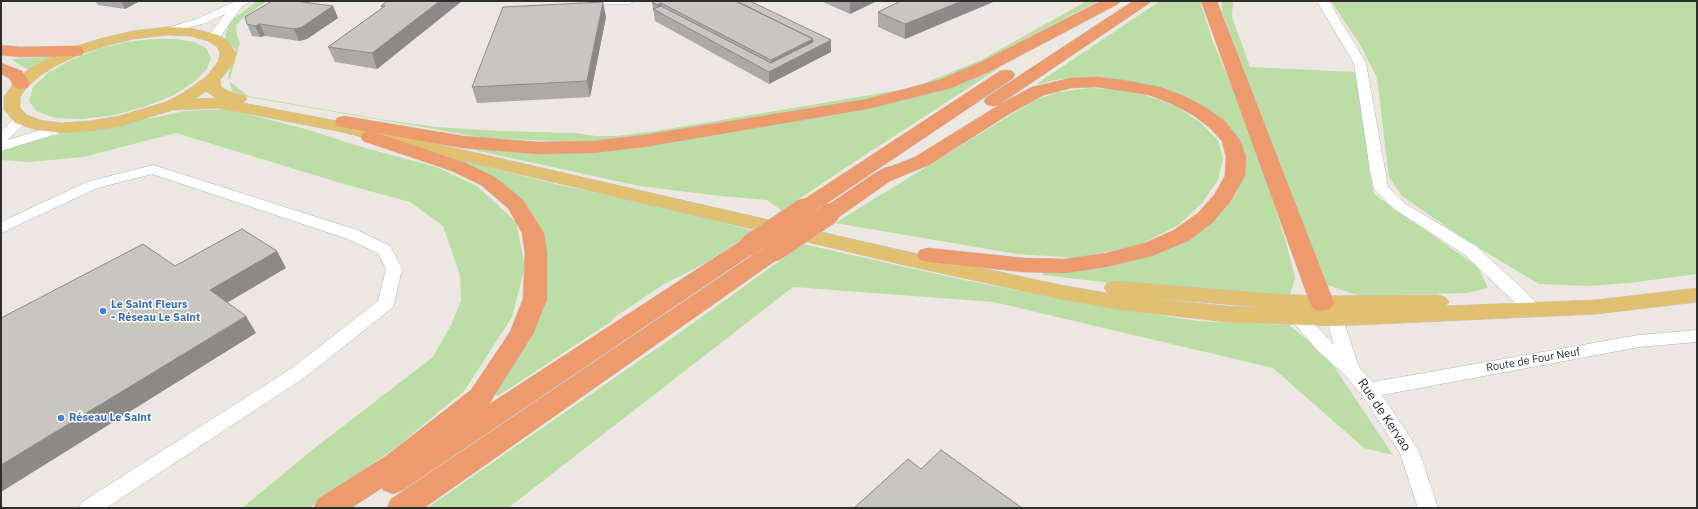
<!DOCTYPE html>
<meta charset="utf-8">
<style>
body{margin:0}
#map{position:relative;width:1698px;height:509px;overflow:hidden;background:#ede7e1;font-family:"IBM Plex Sans",sans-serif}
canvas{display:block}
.frame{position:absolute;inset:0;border:2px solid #2d2d2d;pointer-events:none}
</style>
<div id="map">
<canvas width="1698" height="509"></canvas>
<div class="frame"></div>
</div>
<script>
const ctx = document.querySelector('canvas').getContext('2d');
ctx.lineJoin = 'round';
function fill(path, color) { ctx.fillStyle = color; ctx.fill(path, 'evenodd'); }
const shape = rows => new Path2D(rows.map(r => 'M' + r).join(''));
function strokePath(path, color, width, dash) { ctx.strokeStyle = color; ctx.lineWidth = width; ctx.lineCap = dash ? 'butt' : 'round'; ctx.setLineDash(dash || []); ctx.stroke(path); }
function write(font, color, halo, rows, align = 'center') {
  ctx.font = font + ' "IBM Plex Sans",sans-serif'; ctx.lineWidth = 3; ctx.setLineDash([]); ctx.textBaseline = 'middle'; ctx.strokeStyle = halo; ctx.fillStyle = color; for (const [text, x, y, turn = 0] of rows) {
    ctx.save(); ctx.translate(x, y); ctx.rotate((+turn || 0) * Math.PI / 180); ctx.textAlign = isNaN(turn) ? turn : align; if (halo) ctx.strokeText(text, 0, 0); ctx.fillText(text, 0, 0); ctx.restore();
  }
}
fill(shape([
 [257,1,267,1,243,18,236,25,237,36,240,43,229,81,248,96,385,120,437,127,500,131,575,133,596,136,616,136,656,131,912,88,981,60,1087,1,1099,1,944,81,906,93,599,143,485,138,248,97,232,91,228,76,236,50,225,38,229,22],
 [1160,1,1200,1,1213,42,1237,98,1260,161,1286,242,1295,278,1290,294,1263,295,1187,292,1043,275,1043,273,1104,268,1165,250,1206,225,1237,192,1243,163,1179,96,1126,80,1090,77,1054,80,1040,84,1038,83],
 [1222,1,1233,1,1232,17,1250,67,1356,72,1363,106,1369,170,1374,194,1478,267,1488,288,1467,293,1360,296,1327,285,1222,12],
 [1331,1,1697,1,1697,274,1629,283,1587,286,1539,284,1464,239,1402,196,1389,177,1377,78,1361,46],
 [152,39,176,39,194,42,206,48,211,58,207,69,194,82,174,95,147,106,115,115,82,119,55,118,36,111,29,101,33,87,48,73,71,60,99,49,126,42],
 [50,57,28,70,11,59],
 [994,66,999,68,842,170,782,211,767,200,720,196,640,186,451,145,548,151,782,123],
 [1090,88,1113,89,1144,95,1174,105,1201,123,1218,140,1223,158,1218,180,1202,203,1180,224,1140,245,1076,258,1017,254,835,223,1035,100,1058,92],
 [228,109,309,130,358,146,436,167,477,186,516,222,525,267,512,317,464,391,398,446,309,508,242,508,316,447,433,357,451,325,461,301,460,275,443,226,410,202,344,184,176,133,83,157,30,162,1,160,1,152,23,143,66,133,110,127,185,111],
 [434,153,555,184,668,208,754,231,704,264,664,284,615,317,612,321,498,396,491,393,536,315,534,218],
 [803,244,959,279,1092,305,1197,321,1289,325,1327,356,1393,455,1364,448,1273,368,994,302,793,287,508,508,427,508,685,329]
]), '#bcdda5');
const minor = shape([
 [236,1,251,1,242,6,217,41,213,42,209,41,207,38,225,14,205,23,171,33,163,33,161,31,163,29,197,19,236,1],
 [578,1,635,1,629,4,584,4,578,1],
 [1317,1,1329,1,1366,63,1388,187,1404,203,1476,246,1528,294,1542,310,1539,314,1533,316,1527,314,1464,254,1394,209,1376,191,1374,188,1370,170,1354,63,1317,1],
 [21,115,26,116,28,119,8,140,61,124,66,125,68,128,66,131,1,151,1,132,16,116,21,115],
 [153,165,357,230,390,246,402,269,394,304,392,308,304,378,106,508,79,508,82,502,292,368,378,301,386,269,378,253,345,238,152,174,97,188,1,233,1,222,87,182,153,165],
 [1326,303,1332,305,1341,314,1359,367,1373,382,1639,335,1697,330,1697,342,1639,347,1382,395,1419,451,1438,508,1418,508,1400,453,1362,395,1345,375,1318,351,1289,317,1292,313,1301,308,1307,306,1313,308,1316,312,1309,318,1334,345,1327,320,1317,309,1320,305,1326,303]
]);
const major = shape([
 [167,27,190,28,218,35,228,41,236,53,234,63,220,80,221,87,228,91,245,96,247,99,243,103,337,121,913,253,1060,285,1107,293,1104,288,1107,283,1114,281,1275,294,1322,296,1438,295,1445,297,1449,302,1446,306,1596,300,1697,288,1697,302,1596,314,1335,326,1227,322,1122,310,1060,299,913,267,337,131,219,108,173,110,121,126,90,131,61,133,37,130,15,123,4,109,4,97,15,81,29,69,49,58,71,48,99,39,133,31,167,27],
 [167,35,190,36,208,41,217,47,220,53,218,62,206,77,183,93,166,102,119,116,90,121,61,123,40,120,27,115,20,108,20,97,27,87,41,75,59,64,81,54,109,45,133,39,167,35],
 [206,91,216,98,195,99,206,91],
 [1128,296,1272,308,1227,306,1128,296]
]);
const highway = shape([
 [1101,1,1121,1,1118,4,991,71,951,88,867,109,644,147,593,153,538,154,463,148,377,133,466,163,495,177,523,200,544,233,547,253,547,299,533,334,489,404,485,407,742,240,750,238,758,240,761,245,758,250,403,490,393,494,383,490,382,488,351,508,314,508,318,499,386,456,471,390,510,332,523,299,525,253,522,233,508,208,481,185,452,171,363,141,361,137,363,133,369,132,337,126,335,122,337,118,344,116,463,136,538,142,593,141,644,135,867,99,939,80,979,63,1101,1],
 [1133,1,1151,1,1148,4,1000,104,1032,87,1071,78,1097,77,1124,80,1160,87,1184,96,1205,107,1224,120,1240,140,1246,157,1245,176,1230,202,1212,223,1190,240,1152,256,1106,267,1065,273,1024,272,928,262,920,260,917,255,920,250,928,248,1024,258,1065,259,1106,253,1145,243,1174,230,1198,213,1214,195,1225,176,1226,157,1222,141,1210,128,1193,115,1172,104,1149,95,1097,87,1071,88,1044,95,1009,114,929,165,890,181,836,219,829,221,822,219,819,214,822,209,872,175,884,168,892,166,915,157,999,105,993,106,987,105,984,101,987,97,1133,1],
 [1201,1,1217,1,1334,303,1330,309,1322,311,1314,309,1310,303,1201,1],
 [1,45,20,47,76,46,82,47,84,51,82,55,76,56,20,57,1,55,1,45],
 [1,63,22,71,30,84,27,88,21,89,15,88,9,78,1,74,1,63],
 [1006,70,1012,71,1015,75,1012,79,811,214,804,215,797,214,794,209,797,204,1000,71,1006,70],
 [774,244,782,246,785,251,782,256,424,508,387,508,391,499,766,246,774,244]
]);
strokePath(minor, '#b2b4bc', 1);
strokePath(major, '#c4c4c4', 1);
strokePath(highway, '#c4c4c4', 1);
fill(minor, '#fff');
fill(major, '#e2c071');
fill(highway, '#ed9b6c');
const highwayBridge = shape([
 [750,245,804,209],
 [774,251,829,214]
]);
strokePath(highwayBridge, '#c4c4c4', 22, []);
strokePath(highwayBridge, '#ed9b6c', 21);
fill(shape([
 [95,1,140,1,125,9,98,5],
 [462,1,377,69,335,62,328,47,382,9,381,6],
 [750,1,831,52,769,84,655,21,652,2],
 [821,1,875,1,875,2,850,14],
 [993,2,905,39,878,27,878,12],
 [333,6,338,18,307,39,299,41,265,36,260,37,252,36,247,24],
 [606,17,590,97,477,103,472,87]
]), '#ada9a4');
fill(shape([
 [121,1,140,1,125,9],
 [440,1,462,1,377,69,372,53],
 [854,1,875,1,875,2,850,14,850,3],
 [962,1,993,1,993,2,905,39,905,24],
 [603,2,606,17,590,97,587,81],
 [661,3,663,15,658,12,657,5],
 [333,6,338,18,307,39,299,41,294,29],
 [260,24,265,36,260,37,255,26],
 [813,39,831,40,831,52,769,84,769,72,772,70,771,60],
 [277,251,286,268,220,307,210,290],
 [246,316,256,333,1,492,1,465]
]), '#8d8a86');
const building = shape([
 [272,1,296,1,333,6,302,27,294,29,260,24,255,26,247,24,245,17,272,1],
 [387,1,440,1,372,53,328,47,385,6,381,6,387,1],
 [652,1,736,1,813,39,771,60,661,3,657,5,652,2,652,1],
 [736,1,750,1,831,40,769,72,653,9,661,6,771,63,813,42,813,39,736,1],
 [846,1,854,1,850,3,846,1],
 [901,1,962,1,905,24,878,12,901,1],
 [603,2,587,81,472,87,503,7,603,2],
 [242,229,277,251,210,290,246,316,1,465,1,318,143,244,175,266,242,229],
 [941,450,1022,508,854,508,908,459,921,469,941,450]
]);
fill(building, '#c9c5bf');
strokePath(building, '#8d8a86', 1);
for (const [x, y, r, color] of [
 [103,311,4,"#3f7fe0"],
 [61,418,4,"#3f7fe0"]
]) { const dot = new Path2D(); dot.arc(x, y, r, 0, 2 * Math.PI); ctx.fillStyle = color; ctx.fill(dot); strokePath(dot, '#fff', 1.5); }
write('bold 11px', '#366cbe', '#fff', [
 ["Le Saint Fleurs",111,305],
 ["- Réseau Le Saint",111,318],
 ["Réseau Le Saint",69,418]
], 'left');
write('11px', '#2d2d2d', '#fff', [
 ["Route de Four Neuf",1533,360,-10]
]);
write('13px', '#2d2d2d', '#fff', [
 ["Rue de Kervao",1384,415,56]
]);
</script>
